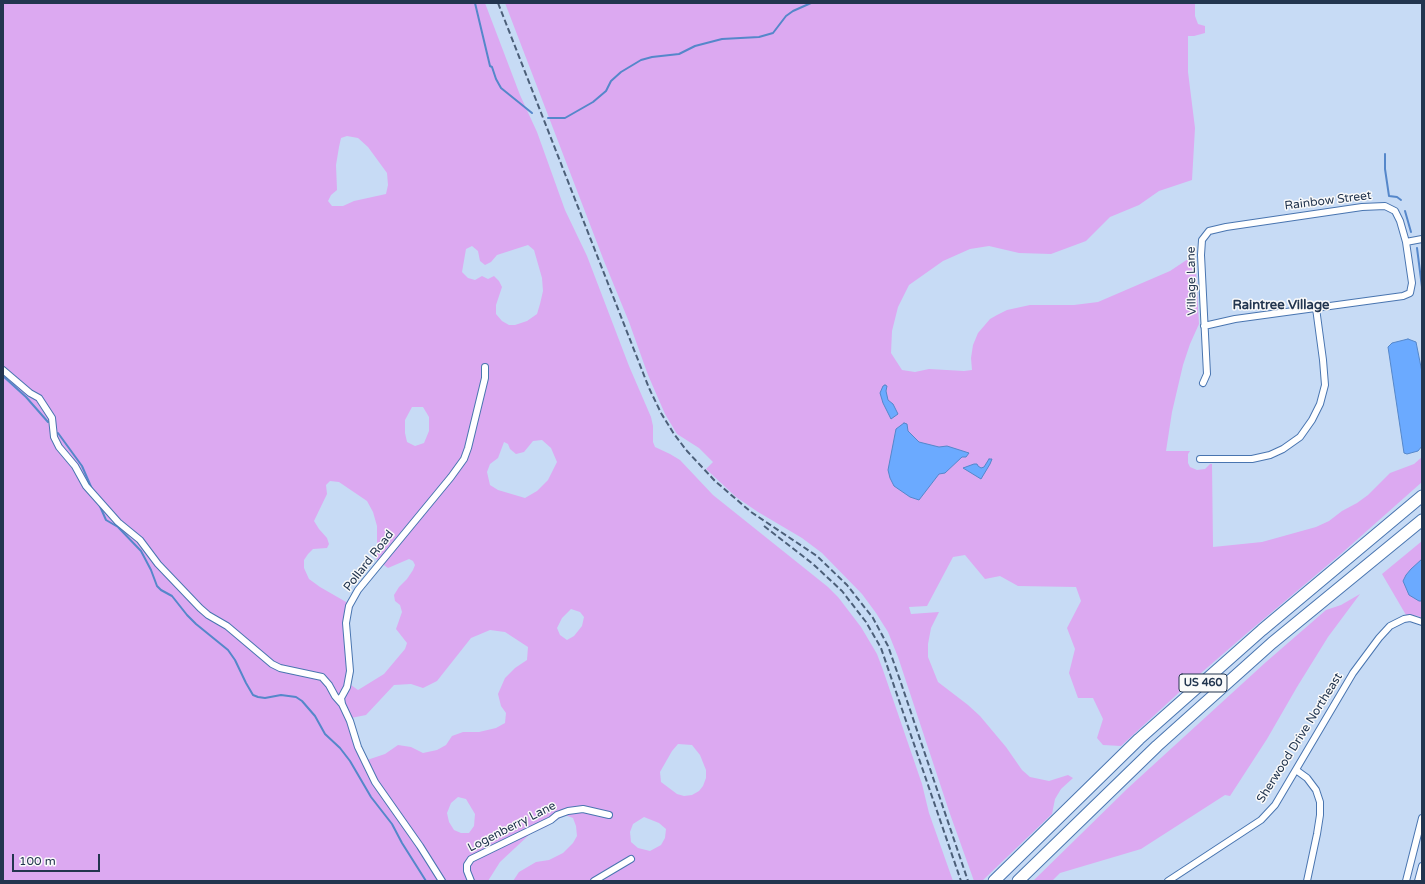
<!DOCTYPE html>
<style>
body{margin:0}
#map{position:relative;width:1425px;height:884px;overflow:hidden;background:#c7dbf5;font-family:"Varela Round",sans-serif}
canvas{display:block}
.frame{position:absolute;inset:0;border:4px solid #22354f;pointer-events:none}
.scale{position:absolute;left:12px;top:854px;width:88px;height:18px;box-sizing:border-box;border:2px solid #22354f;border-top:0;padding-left:5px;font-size:12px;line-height:14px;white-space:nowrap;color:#22354f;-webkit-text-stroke:3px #fafafa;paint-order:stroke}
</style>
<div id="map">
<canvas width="1425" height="884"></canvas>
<div class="frame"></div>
<div class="scale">100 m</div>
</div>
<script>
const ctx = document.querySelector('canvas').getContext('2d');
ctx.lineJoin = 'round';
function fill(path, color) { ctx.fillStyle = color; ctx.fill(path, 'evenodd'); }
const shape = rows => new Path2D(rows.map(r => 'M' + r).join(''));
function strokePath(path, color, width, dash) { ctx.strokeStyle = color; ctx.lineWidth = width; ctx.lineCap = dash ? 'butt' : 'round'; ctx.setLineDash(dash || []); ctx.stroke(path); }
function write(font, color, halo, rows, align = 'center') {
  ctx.font = font + ' "Varela Round",sans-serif'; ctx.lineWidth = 3; ctx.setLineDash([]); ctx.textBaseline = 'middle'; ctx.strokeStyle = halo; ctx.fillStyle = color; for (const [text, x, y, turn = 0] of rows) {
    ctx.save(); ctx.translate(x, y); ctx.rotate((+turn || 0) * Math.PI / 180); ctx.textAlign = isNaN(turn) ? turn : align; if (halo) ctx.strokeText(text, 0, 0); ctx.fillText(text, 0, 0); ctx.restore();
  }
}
fill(shape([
 [3,3,485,3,520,95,537,132,565,210,587,256,629,366,651,417,653,426,653,442,655,447,670,454,680,460,713,495,828,587,838,597,861,627,877,654,883,670,922,784,929,813,953,881,513,881,519,872,536,862,549,860,563,853,573,843,577,836,576,826,573,818,565,815,546,827,530,834,500,862,488,881,3,881],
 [347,136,358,138,368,147,387,173,388,185,386,194,354,201,343,206,332,206,328,201,331,195,337,190,336,165,339,147,341,138],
 [528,245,534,250,542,278,543,291,540,304,537,314,527,321,515,325,509,325,502,321,496,314,496,305,502,287,499,281,494,276,488,279,482,276,475,280,468,278,462,272,466,249,472,246,478,251,480,261,485,265,491,262,497,255],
 [412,407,423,407,429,417,429,431,424,443,415,446,407,442,405,433,405,420],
 [542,440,551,448,557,462,548,480,537,491,525,498,498,490,490,485,487,472,490,464,498,458,504,442,508,444,510,449,516,454,524,452,533,441],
 [330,481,339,482,367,501,373,512,377,526,377,552,375,557,377,560,388,568,409,559,413,561,415,565,413,570,407,579,399,587,394,595,395,601,400,605,402,612,396,629,407,643,405,649,384,674,358,690,351,685,352,671,349,627,350,615,353,606,320,587,309,579,304,568,304,560,308,554,313,549,327,548,329,544,327,538,319,529,314,521,327,494,326,485],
 [571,609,580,612,584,617,582,626,574,636,567,640,560,635,557,628,562,618],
 [490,630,505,632,528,647,527,660,515,668,505,678,498,694,501,706,506,713,505,723,496,728,479,732,463,732,452,736,446,745,437,750,423,753,411,747,398,745,385,754,367,760,359,744,351,718,366,715,394,685,411,684,423,688,437,681,471,638],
 [678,744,692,745,700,755,706,770,706,778,703,786,699,791,692,795,684,796,677,794,661,782,660,772,672,751],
 [458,797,466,799,475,814,474,826,469,833,461,833,454,830,449,822,447,813,451,803],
 [644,817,659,823,666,829,665,838,661,845,650,851,638,848,631,842,630,832,633,824],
 [505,3,1195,3,1195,16,1198,24,1205,26,1205,33,1194,36,1188,36,1188,72,1195,128,1192,180,1159,191,1139,205,1110,217,1086,241,1051,254,1019,253,989,246,970,249,943,261,909,285,898,307,892,331,891,353,902,370,915,372,929,369,964,371,972,370,971,358,973,345,978,333,990,319,997,315,1007,310,1030,305,1074,305,1098,302,1170,271,1188,259,1194,262,1196,271,1199,324,1190,344,1183,365,1172,412,1166,451,1190,451,1188,454,1188,463,1190,467,1197,470,1205,469,1210,464,1212,464,1213,547,1262,542,1316,527,1329,521,1342,511,1357,503,1368,495,1390,473,1414,464,1422,457,1422,482,1342,553,1246,634,1185,687,1121,746,1103,745,1097,738,1103,719,1093,698,1078,698,1069,673,1075,649,1067,628,1081,601,1076,587,1018,586,1000,576,985,579,965,555,953,557,927,606,909,607,911,614,939,612,931,628,928,644,928,657,938,682,968,705,980,716,1006,747,1022,770,1030,777,1049,781,1068,775,1073,778,1061,789,1055,799,1052,814,982,881,974,881,950,814,898,657,888,632,876,613,862,594,822,553,802,538,758,512,736,497,720,482,706,469,713,462,699,448,677,434,665,414,648,375,629,322,604,261],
 [1422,541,1422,618,1418,616,1406,615,1382,574],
 [1360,594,1328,637,1297,687,1267,739,1230,796,1225,795,1141,849,1060,873,1052,881,1033,881,1128,788,1266,662,1326,610,1341,605]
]), '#dca9f1');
const water = shape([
 [1408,339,1416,342,1422,372,1422,446,1418,451,1407,454,1404,453,1388,347,1392,343,1408,339],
 [885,385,887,386,886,391,888,400,893,404,898,414,891,419,883,403,880,393,883,386,885,385],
 [904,423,907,424,908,431,919,442,939,447,947,446,969,453,966,457,962,457,945,473,939,474,919,500,910,497,894,486,890,478,888,470,896,429,904,423],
 [989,459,992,459,990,464,981,479,963,468,974,464,977,464,978,466,981,468,984,467,989,459],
 [1422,559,1422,601,1419,601,1409,595,1403,581,1406,575,1411,569,1422,559]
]);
fill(water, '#6baaff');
strokePath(water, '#5587ca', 1);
strokePath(shape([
 [475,3,490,66,492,67,496,79,501,88,532,113],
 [548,118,565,118,593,102,606,91,611,81,621,72,641,60,652,57,679,54,695,46,722,39,759,37,773,33,786,16,793,11,811,3],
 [1385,154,1385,169,1389,196,1397,197,1401,200],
 [1405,211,1411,232],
 [1417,248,1422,287],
 [3,376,26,397,48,422],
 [58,433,82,466,92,489],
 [99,504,106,520,118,527,141,551,151,570,157,586,161,590,172,596,187,615,196,624,228,650,235,660,246,683,253,695,258,697,265,698,281,695,296,697,302,701,315,716,325,734,340,748,350,761,371,797,392,824,402,843,426,881]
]), '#5587ca', 2);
const street = shape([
 [1406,242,1422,239],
 [3,370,30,393,39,398,52,418,54,437,59,447,75,466,86,486,118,522,140,540,158,564,200,608,208,615,227,626,272,664,280,668,322,677,329,685,335,696,342,704],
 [1203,383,1207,374,1201,255,1202,240,1209,231,1226,227,1362,207,1385,206,1395,211,1400,221,1406,242,1412,283,1410,293,1403,296,1235,319,1204,326],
 [1200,459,1252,459,1270,455,1283,449,1300,437,1312,420,1320,404,1325,385,1323,360,1316,308],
 [1296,770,1307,778,1316,790,1320,802,1320,815,1317,834,1307,881],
 [442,881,420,846,375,782,358,747,350,721,342,704,341,698,347,687,350,671,346,623,349,606,358,590,451,477,464,459,468,448,485,378,485,367],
 [471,881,467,871,467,865,471,859,551,820,557,815,568,811,583,809,609,815],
 [594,881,631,859],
 [1168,881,1261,820,1275,805,1353,673,1379,638,1390,626,1404,619,1410,618,1422,622],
 [1406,881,1422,818],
 [1418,881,1422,866]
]);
const highway = shape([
 [994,881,1139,739,1262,630,1422,496],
 [1018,881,1157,746,1272,643,1422,520]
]);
strokePath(street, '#4975b0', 8);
strokePath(highway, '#4975b0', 13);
strokePath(street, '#fff', 6);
strokePath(highway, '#fff', 11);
strokePath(shape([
 [498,3,649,388,661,413,674,434,687,451,715,481,751,512,817,556,847,585,873,618,888,646,901,683,968,881],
 [764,526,813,564,842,591,866,622,881,648,961,881]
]), '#4c5f79', 2, [6, 3]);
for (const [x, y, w] of [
 [1203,683,48]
]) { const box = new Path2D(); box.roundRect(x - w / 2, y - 9, w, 18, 3); ctx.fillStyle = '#fafafa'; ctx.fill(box); strokePath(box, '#22354f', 1); }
write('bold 11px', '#22354f', null, [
 ["US 460",1203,683]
]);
write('12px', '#22354f', '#fafafa', [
 ["Rainbow Street",1328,201,-7],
 ["Village Lane",1192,281,-91],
 ["Pollard Road",369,561,-52],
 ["Sherwood Drive Northeast",1300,738,-58],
 ["Logenberry Lane",512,827,-27]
]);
write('bold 13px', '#22354f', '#fafafa', [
 ["Raintree Village",1281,306]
]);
</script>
